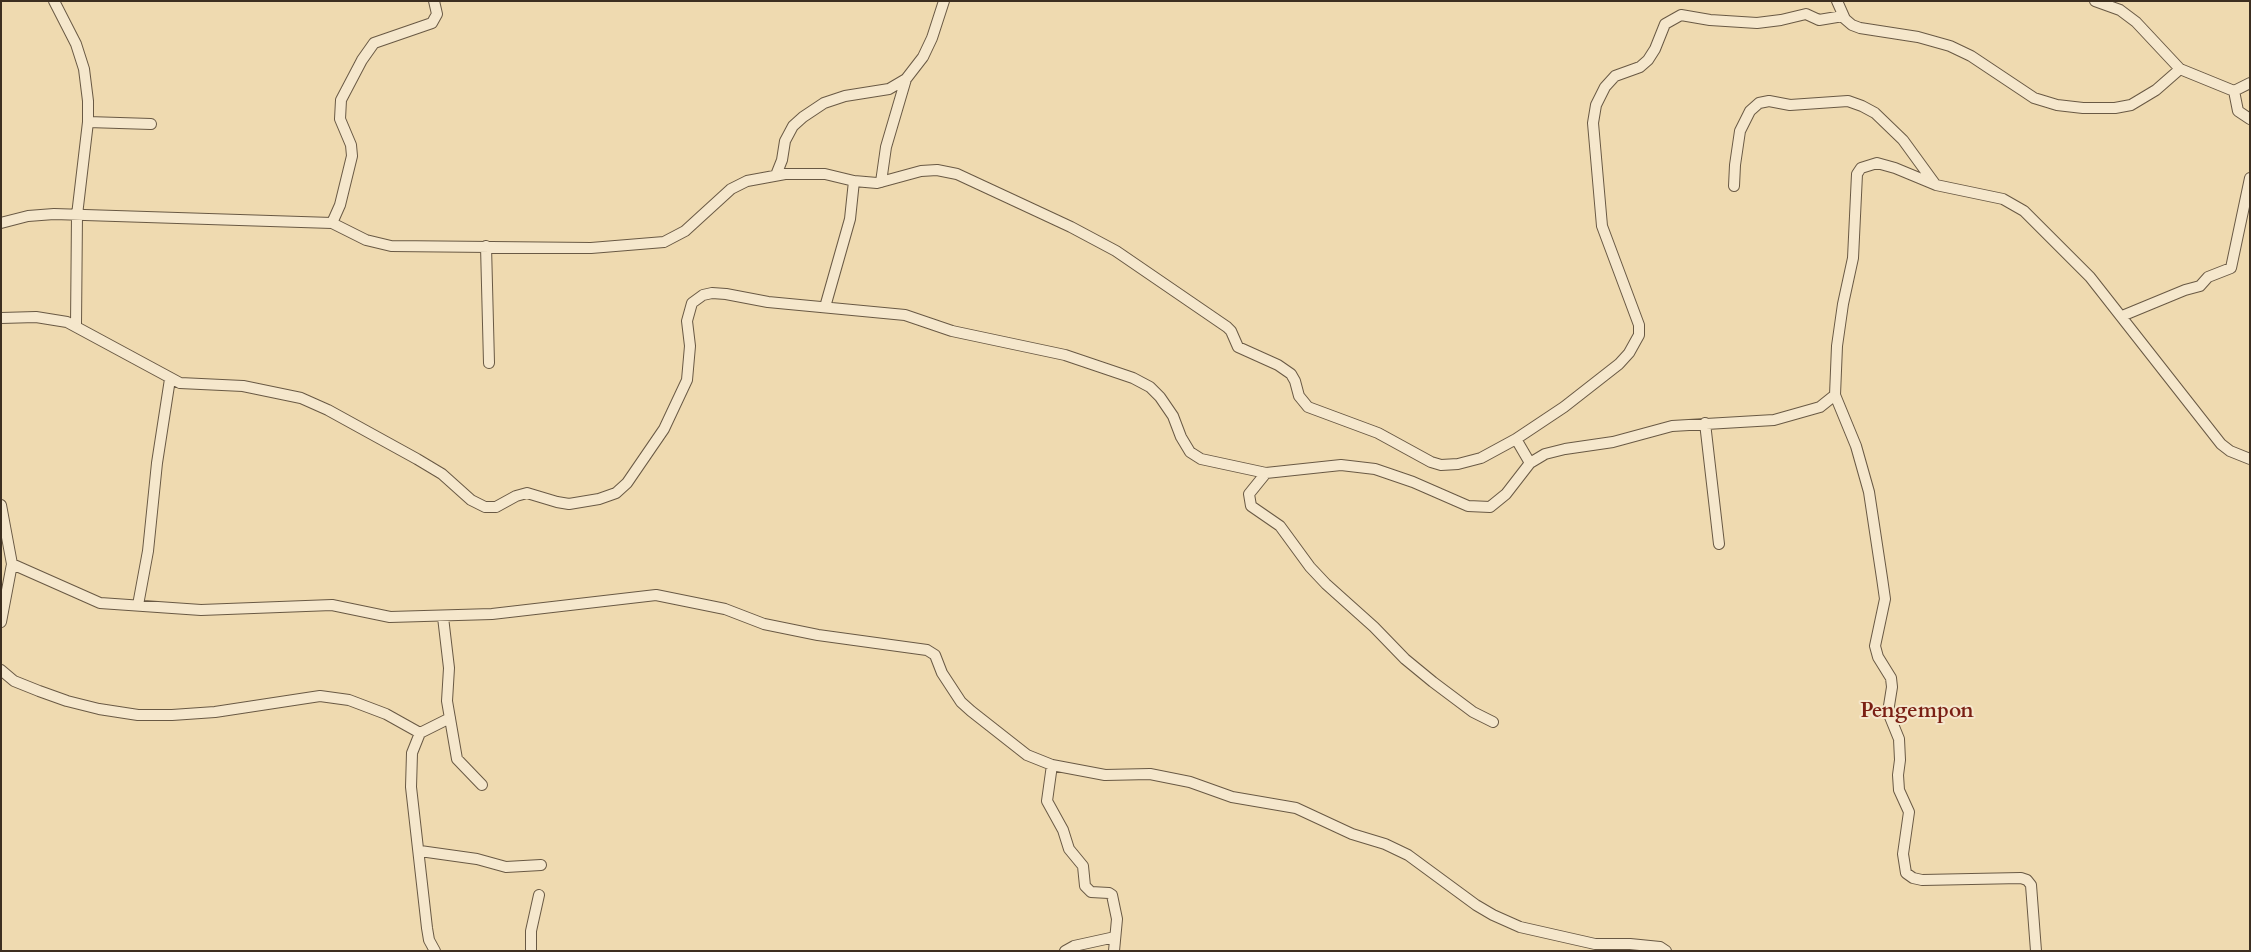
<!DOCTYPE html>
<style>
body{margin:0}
#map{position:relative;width:2251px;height:952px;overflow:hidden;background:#efdab0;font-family:Cardo,serif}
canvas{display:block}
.frame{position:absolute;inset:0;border:2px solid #3c2e20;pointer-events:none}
</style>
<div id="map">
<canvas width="2251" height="952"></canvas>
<div class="frame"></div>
</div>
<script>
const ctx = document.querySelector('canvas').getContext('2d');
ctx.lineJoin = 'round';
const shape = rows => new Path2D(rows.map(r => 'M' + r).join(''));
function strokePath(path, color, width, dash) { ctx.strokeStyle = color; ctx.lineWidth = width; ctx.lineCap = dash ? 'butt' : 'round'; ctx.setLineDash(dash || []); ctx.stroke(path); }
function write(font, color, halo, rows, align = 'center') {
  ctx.font = font + ' Cardo,serif'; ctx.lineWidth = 4; ctx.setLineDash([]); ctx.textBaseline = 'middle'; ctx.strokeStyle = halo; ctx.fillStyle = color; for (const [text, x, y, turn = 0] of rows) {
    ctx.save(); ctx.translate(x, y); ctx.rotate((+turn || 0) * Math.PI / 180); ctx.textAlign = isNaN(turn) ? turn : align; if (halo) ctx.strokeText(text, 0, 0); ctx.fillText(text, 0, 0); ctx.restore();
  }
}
const minor = shape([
 [54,1,76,44,84,69,88,101,88,122,77,215,76,325],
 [1837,1,1845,19,1852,25,1860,28,1918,37,1950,46,1971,56,2034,98,2057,105,2083,108,2115,108,2131,105,2156,90,2180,69],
 [2095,1,2120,10,2136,22,2180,69,2234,91,2250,83],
 [2234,91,2238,111,2250,119],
 [88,122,151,124],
 [776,175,782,160,785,141,793,126,803,117,824,103,845,96,889,89,906,79,923,57,932,38,944,1],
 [881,182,886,147,906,79],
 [1734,186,1735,165,1740,131,1750,111,1759,103,1769,101,1790,105,1848,101,1862,106,1875,113,1903,140,1935,184],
 [1,223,28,216,54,214,332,223,366,240,391,246,591,248,664,242,685,231,731,189,747,181,785,174,825,174,854,181,877,183,921,171,937,170,957,174,1013,200,1071,227,1116,251,1227,327,1231,331,1238,347,1278,365,1291,374,1295,381,1299,396,1308,407,1378,433,1431,462,1441,465,1458,464,1481,458,1516,439,1564,407,1619,364,1629,353,1639,335,1639,325,1602,226,1593,123,1596,105,1605,87,1615,76,1640,67,1648,60,1655,49,1665,24,1681,15,1710,20,1757,23,1781,20,1806,14,1819,20,1843,16],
 [332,223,340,205,352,156,351,145,340,119,341,100,362,60,374,43,432,23,437,14,434,1],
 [486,246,489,363],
 [825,307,850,219,854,181],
 [2122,316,2185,290,2200,286,2208,277,2231,268,2250,178],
 [1,318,36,317,67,322,180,383,243,386,301,398,328,410,417,459,442,474,471,500,485,507,496,507,516,496,527,493,557,502,569,504,599,499,616,493,627,483,664,429,687,380,690,346,687,321,692,303,703,295,712,293,726,294,768,302,905,315,952,331,1065,355,1133,378,1150,387,1160,397,1173,416,1181,437,1190,452,1201,459,1266,473,1341,465,1375,469,1413,482,1468,506,1490,507,1506,494,1530,463,1545,454,1565,449,1613,442,1672,426,1774,420,1820,407,1835,395,1837,346,1843,304,1853,258,1857,174,1861,168,1877,163,1895,168,1936,185,2003,199,2024,211,2090,277,2221,444,2230,451,2250,459],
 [1835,395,1856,446,1869,492,1882,578,1885,599,1875,646,1878,657,1891,678,1892,687,1888,712,1899,739,1900,760,1898,775,1899,790,1909,812,1903,854,1906,873,1913,878,1922,880,2021,878,2027,880,2031,885,2036,951],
 [1705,423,1719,544],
 [1516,439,1530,463],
 [1266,473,1249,494,1251,506,1280,526,1310,567,1326,584,1374,627,1405,659,1433,682,1473,712,1493,722],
 [1,505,12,564,100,603,201,610,332,605,390,617,492,614,656,595,725,609,764,624,818,635,927,650,935,655,942,673,961,702,971,711,1027,755,1052,765,1105,775,1150,774,1190,782,1232,797,1296,808,1352,834,1385,844,1408,855,1476,905,1493,915,1520,927,1595,944,1630,944,1660,947,1666,951],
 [138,605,148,551,157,463,170,379],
 [443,617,449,668,447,701,457,759,482,785],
 [1,622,12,564],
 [1,670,14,681,39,691,67,701,99,709,138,715,172,715,215,712,320,696,349,700,386,714,420,733],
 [1052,765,1047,801,1063,830,1069,849,1083,866,1085,886,1091,892,1109,893,1112,895,1117,919,1114,951],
 [420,851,477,859,506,867,541,865],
 [435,951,429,940,427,928,411,787,412,753,420,733,450,718],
 [531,951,531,931,539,895],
 [1065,951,1074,946,1115,937]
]);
strokePath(minor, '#695944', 12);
strokePath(minor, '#f5e7cc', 10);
write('bold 21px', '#7a1f14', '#f5e7cc', [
 ["Pengempon",1917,712]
]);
</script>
